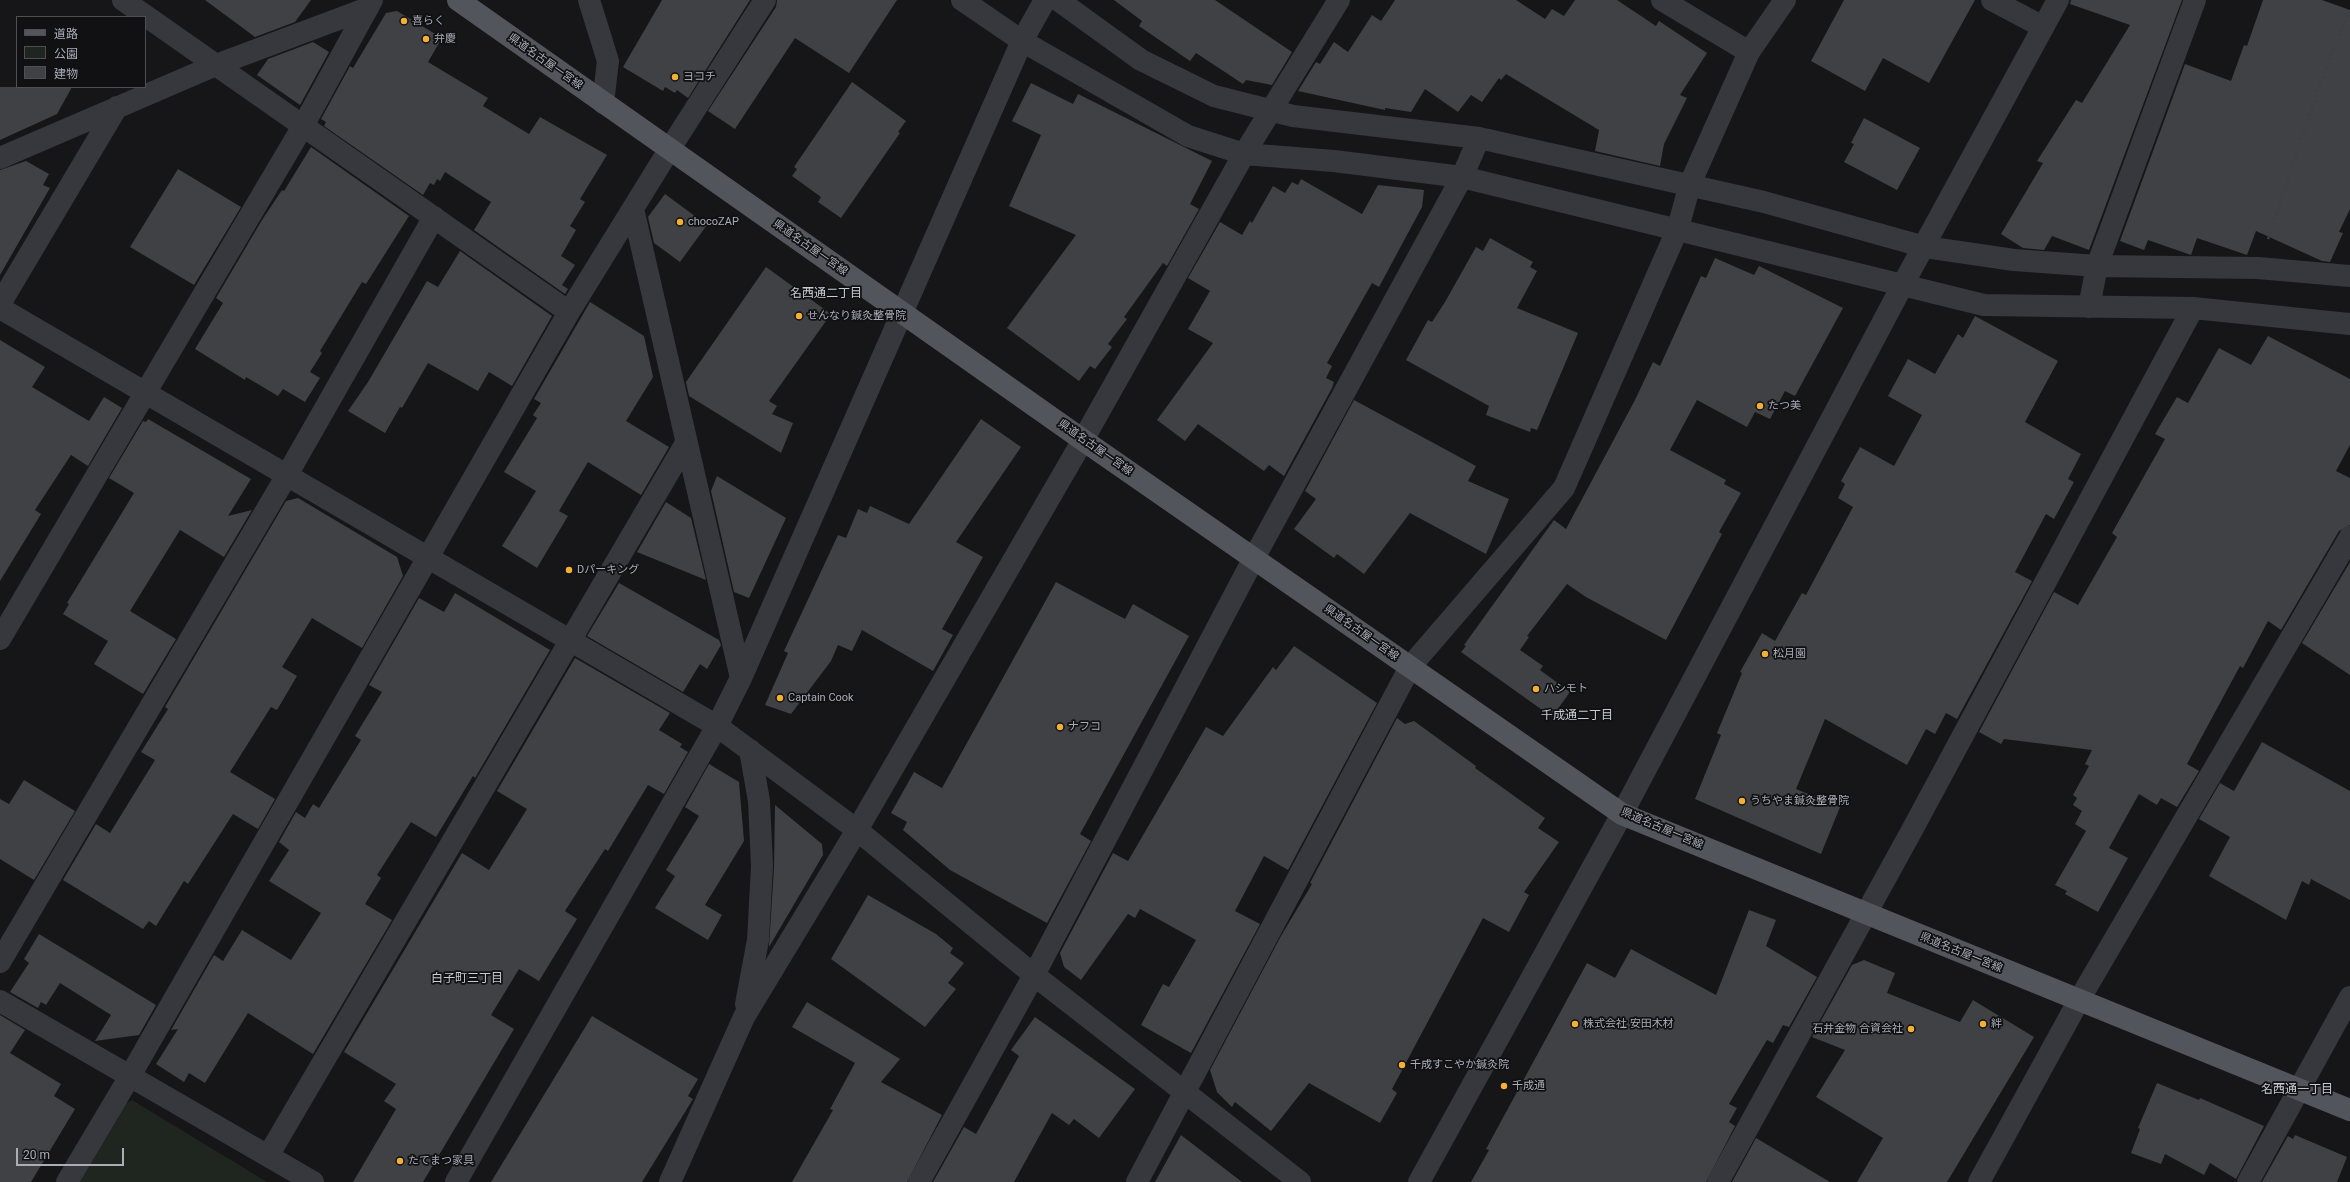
<!DOCTYPE html>
<meta charset="utf-8">
<style>
body{margin:0}
#map{position:relative;width:2350px;height:1182px;overflow:hidden;background:#161618;font-family:Roboto,"Noto Sans JP",sans-serif}
canvas{display:block}
.legend{position:absolute;left:16px;top:16px;width:130px;height:72px;box-sizing:border-box;background:#111113;border:1px solid #4d4f55;margin:0;padding:5px 7px;list-style:none;font-size:12px;color:#a8adb8}
.legend li{display:flex;align-items:center;gap:8px;height:20px}
.legend b{width:20px;border:1px solid #4d4f55}
.scale{position:absolute;left:16px;top:1148px;width:108px;height:18px;box-sizing:border-box;border:2px solid #a8adb8;border-top:0;padding-left:5px;font-size:12px;line-height:14px;white-space:nowrap;color:#a8adb8;-webkit-text-stroke:3px #111113;paint-order:stroke}
</style>
<div id="map">
<canvas width="2350" height="1182"></canvas>
<ul class="legend">
<li><b style="height:5px;background:#53555c"></b>道路</li>
<li><b style="height:11px;background:#1e261f"></b>公園</li>
<li><b style="height:11px;background:#404145"></b>建物</li>
</ul>
<div class="scale">20 m</div>
</div>
<script>
const ctx = document.querySelector('canvas').getContext('2d');
ctx.lineJoin = 'round';
function fill(path, color) { ctx.fillStyle = color; ctx.fill(path, 'evenodd'); }
const shape = rows => new Path2D(rows.map(r => 'M' + r).join(''));
function strokePath(path, color, width, dash) { ctx.strokeStyle = color; ctx.lineWidth = width; ctx.lineCap = dash ? 'butt' : 'round'; ctx.setLineDash(dash || []); ctx.stroke(path); }
function write(font, color, halo, rows, align = 'center') {
  ctx.font = font + ' Roboto,"Noto Sans JP",sans-serif'; ctx.lineWidth = 3.5; ctx.setLineDash([]); ctx.textBaseline = 'middle'; ctx.strokeStyle = halo; ctx.fillStyle = color; for (const [text, x, y, turn = 0] of rows) {
    ctx.save(); ctx.translate(x, y); ctx.rotate((+turn || 0) * Math.PI / 180); ctx.textAlign = isNaN(turn) ? turn : align; if (halo) ctx.strokeText(text, 0, 0); ctx.fillText(text, 0, 0); ctx.restore();
  }
}
fill(shape([
 [132,1100,267,1182,78,1182,122,1106]
]), '#1e261f');
fill(shape([
 [205,0,311,0,295,22,255,37],
 [662,0,750,0,688,98,677,90,675,93,665,87,663,91,623,67],
 [777,0,897,0,849,73,795,38,735,129,708,111,776,7],
 [1114,0,1215,0,1292,52,1272,85,1246,80,1243,84,1196,53,1190,61,1139,26,1142,21],
 [1395,0,1516,0,1545,19,1552,9,1564,16,1575,0,1617,0,1656,26,1659,21,1707,53,1680,95,1687,98,1664,144,1660,166,1595,151,1599,130,1506,74,1501,80,1499,78,1482,102,1471,95,1458,112,1425,89,1411,112,1385,108,1385,110,1298,91,1316,62,1320,64,1334,42,1348,52,1372,15,1381,21],
 [1844,0,1975,0,1929,83,1883,58,1865,91,1811,61],
 [2071,0,2182,0,2089,250,2052,236,2044,250,2023,248,2001,234,2043,163,2037,161,2076,100,2082,103,2130,25,2070,4],
 [2263,0,2322,0,2350,10,2350,209,2339,232,2343,233,2330,262,2322,261,2256,231,2247,255,2197,238,2191,255,2148,240,2144,250,2120,241,2185,64,2231,81,2244,45,2247,46],
 [397,11,442,38,428,62,488,98,483,106,529,134,540,117,607,155,580,199,585,202,570,226,576,230,561,256,575,265,562,285,568,289,565,294,474,230,491,202,445,172,440,181,437,179,434,185,430,183,423,195,324,126,326,122,321,119,350,66,353,68,386,13],
 [313,42,329,52,300,105,257,75,268,59],
 [852,82,906,121,898,132,900,133,841,218,818,202,821,197,792,176,797,169,794,167],
 [1031,83,1073,104,1078,94,1212,161,1190,204,1199,209,1167,266,1163,263,1124,317,1127,319,1108,344,1112,347,1095,369,1090,366,1079,381,1007,328,1076,235,1009,206,1041,135,1012,121],
 [0,87,72,87,57,114,0,140],
 [1864,118,1920,148,1897,190,1844,162,1854,144,1851,143],
 [311,147,409,216,366,284,362,282,320,351,322,353,310,372,320,378,305,402,283,389,278,396,246,377,245,380,195,349,223,303,216,298,262,220,282,190,284,191],
 [26,161,49,174,43,185,50,188,0,275,0,170],
 [178,169,241,207,194,285,130,247],
 [1301,179,1362,214,1378,185,1424,190,1422,207,1379,287,1372,283,1327,363,1332,366,1326,378,1334,382,1332,388,1284,476,1269,465,1264,471,1198,424,1185,441,1157,420,1213,343,1188,329,1210,291,1188,278,1220,222,1242,235,1250,221,1252,223,1273,186,1285,193,1292,182,1298,185],
 [665,194,707,225,680,262,654,243,648,217],
 [1490,238,1533,262,1530,267,1537,271,1517,308,1578,333,1537,430,1531,428,1530,432,1486,415,1489,406,1406,360,1428,320,1432,322,1445,302,1476,247,1483,251],
 [460,251,552,316,512,386,489,372,478,391,428,363,402,408,400,407,385,433,348,411,368,382,427,281,438,287],
 [1715,258,1754,275,1759,266,1843,308,1795,396,1785,391,1770,419,1755,412,1747,427,1697,400,1670,450,1726,480,1724,484,1741,493,1719,532,1722,534,1666,640,1586,597,1567,584,1527,636,1529,637,1520,650,1543,666,1540,670,1570,692,1552,717,1461,652,1466,646,1464,645,1554,520,1566,529,1635,400,1653,362,1660,366,1701,276,1706,278],
 [766,267,831,314,769,401,777,406,772,414,793,423,781,453,689,396,686,382],
 [590,302,644,336,653,377,626,421,669,447,641,495,588,462,559,511,568,516,537,568,502,546,536,491,504,472,537,418,533,415,541,403,534,399],
 [1975,316,2058,361,2025,422,2081,454,2068,479,2074,482,2054,519,2046,514,2015,572,2032,581,1957,719,1946,713,1935,734,1926,729,1907,765,1825,719,1796,789,1840,807,1821,854,1695,799,1721,735,1717,733,1742,673,1740,672,1762,633,1775,641,1802,593,1806,595,1853,507,1838,498,1845,484,1841,481,1860,447,1894,466,1922,415,1888,396,1908,359,1935,374,1958,334,1963,338],
 [2268,336,2350,379,2350,445,2336,471,2350,478,2350,525,2339,531,2281,630,2268,621,2243,668,2240,666,2187,764,2199,771,2177,807,2161,798,2157,805,2139,794,2109,848,2128,858,2098,912,2065,894,2067,891,2055,885,2086,831,2075,824,2082,811,2073,805,2077,798,2073,795,2089,766,2085,764,2092,750,2004,739,2001,744,1979,732,2054,592,2078,605,2117,537,2112,533,2165,439,2155,434,2177,397,2188,403,2219,348,2251,365],
 [0,340,45,367,32,387,89,421,104,397,122,408,88,466,71,455,35,510,41,514,0,581],
 [1354,400,1476,466,1468,481,1509,499,1486,554,1410,513,1364,574,1337,554,1334,558,1294,529,1316,499,1305,491],
 [148,419,251,479,228,516,252,510,224,557,180,530,130,611,176,639,143,694,94,664,108,641,63,614,69,604,67,603,134,493,109,478,143,421,146,422],
 [981,419,1021,447,956,542,983,557,942,629,953,635,933,671,862,630,852,651,838,645,831,661,791,714,765,705,788,653,784,651,838,535,846,538,858,509,867,513,870,506,909,524],
 [717,476,786,518,749,598,734,592,711,491],
 [298,498,397,557,403,576,362,648,312,618,282,667,297,676,277,710,271,707,230,772,275,799,258,829,233,814,188,884,184,881,156,926,149,921,143,929,63,880,96,824,110,833,155,760,141,752,168,709,165,707,286,501],
 [666,502,691,518,706,580,637,552],
 [2350,562,2350,675,2302,643],
 [1056,582,1125,619,1133,604,1189,636,1080,834,1091,841,1047,923,950,870,903,830,907,822,891,813,914,772,942,788],
 [619,583,719,640,721,645,707,669,700,664,683,692,587,636],
 [455,593,550,650,475,778,473,776,436,837,411,822,377,875,381,878,365,904,392,920,313,1054,248,1013,205,1083,189,1073,184,1082,156,1064,178,1029,171,1030,214,955,223,961,242,930,291,960,321,913,269,881,289,850,279,842,296,812,305,818,313,804,319,808,361,740,355,736,382,692,369,685,419,598,444,612],
 [1294,646,1377,703,1288,870,1264,856,1235,911,1260,924,1191,1053,1141,1025,1163,984,1169,987,1196,940,1140,909,1135,918,1128,914,1081,980,1064,967,1060,953,1113,853,1128,861,1206,727,1223,736,1273,667,1276,670],
 [575,658,670,713,659,730,682,744,680,747,688,752,664,794,648,785,608,851,605,849,565,911,577,919,539,981,519,969,491,1015,514,1029,423,1182,353,1182,396,1109,384,1101,396,1084,344,1052,462,853,489,870,527,809,497,791],
 [1397,718,1405,724,1414,721,1476,766,1475,768,1545,818,1538,828,1559,842,1524,892,1529,895,1509,932,1483,918,1392,1089,1397,1093,1380,1123,1309,1083,1271,1131,1235,1102,1232,1107,1217,1092,1210,1070,1281,936,1312,884,1310,883],
 [2262,742,2350,791,2350,900,2311,879,2309,885,2302,881,2286,920,2209,876,2230,837,2199,819,2220,783,2234,791],
 [709,764,739,782,744,841,705,905,722,915,708,940,655,908,675,876,666,870,699,816,685,807],
 [24,780,75,811,34,880,0,859,0,799,9,804],
 [775,805,822,844,823,855,769,947,774,867],
 [868,895,936,934,953,948,950,953,964,963,948,983,956,989,925,1027,831,959],
 [1749,910,1776,920,1766,946,1817,977,1789,1027,1783,1025,1773,1043,1767,1040,1729,1104,1737,1108,1729,1122,1735,1126,1706,1182,1471,1182,1489,1150,1486,1149,1587,963,1615,978,1631,949,1716,995],
 [39,934,156,1005,139,1035,95,1041,111,1015,60,983,46,1005,41,1002,38,1008,10,992,29,963,24,959],
 [1864,960,1895,973,1887,993,1960,1022,1973,1000,2034,1037,1947,1182,1857,1182,1883,1138,1816,1097,1845,1050,1812,1037,1852,965],
 [807,1002,900,1059,881,1082,942,1115,907,1182,792,1182,833,1110,830,1109,855,1063,792,1027],
 [0,1015,25,1030,10,1053,61,1084,54,1096,75,1109,31,1182,0,1182],
 [592,1016,698,1079,688,1096,693,1099,642,1182,491,1182],
 [1035,1017,1135,1089,1099,1138,1074,1119,1069,1125,1052,1113,1014,1182,933,1182,964,1127,976,1134,1019,1056,1011,1050],
 [2157,1083,2199,1100,2200,1098,2264,1126,2236,1179,2210,1163,2204,1175,2165,1154,2161,1164,2131,1153,2140,1129,2138,1128],
 [1181,1135,1242,1182,1155,1182],
 [2295,1135,2347,1157,2337,1182,2262,1182,2288,1136,2293,1139],
 [1756,1138,1830,1182,1732,1182]
]), '#404145');
strokePath(shape([
 [2268,239,2320,84,2350,9]
]), '#3d3f44', 2.5, [2, 3]);
strokePath(shape([
 [123,0,569,312],
 [589,0,608,61,603,103],
 [962,0,1022,41,1188,136,1244,154,1334,161,1462,177,1984,305,2193,308,2350,324],
 [1058,0,1141,60,1214,96,1293,116,1479,138,1764,202,1925,247,2014,260,2097,266,2258,268,2350,276],
 [1662,0,1749,52],
 [1992,0,2043,27],
 [0,158,216,65,368,8],
 [633,209,741,678],
 [0,304,117,107],
 [2089,307,2097,266,2195,0],
 [0,308,717,726,857,830,1034,975,1300,1182],
 [0,639,303,126,372,0],
 [0,962,287,475,434,217],
 [0,1001,313,1182],
 [746,1004,758,940,762,866,759,801,750,750],
 [268,1156,686,443],
 [67,1182,130,1076,569,312,669,150,765,0],
 [456,1182,717,726,741,678,1022,41,1045,0],
 [670,1182,744,1017,857,830,1083,440,1244,154,1339,0],
 [919,1182,1034,975,1254,558,1462,177,1479,138],
 [1137,1182,1410,667,1564,488,1678,228,1690,184,1749,52,1785,0],
 [1419,1182,1622,814,1902,286,2058,0],
 [1718,1182,1911,832,2193,308],
 [1979,1182,2079,1000,2350,537],
 [2248,1182,2350,997]
]), '#37383d', 22);
strokePath(shape([
 [458,0,1083,440,1622,814,2350,1110]
]), '#53555c', 22);
for (const [x, y, r, color] of [
 [404,21,4,"#f2b134"],
 [426,39,4,"#f2b134"],
 [675,77,4,"#f2b134"],
 [680,222,4,"#f2b134"],
 [799,316,4,"#f2b134"],
 [1760,406,4,"#f2b134"],
 [569,570,4,"#f2b134"],
 [1765,654,4,"#f2b134"],
 [1536,689,4,"#f2b134"],
 [780,698,4,"#f2b134"],
 [1060,727,4,"#f2b134"],
 [1742,801,4,"#f2b134"],
 [1575,1024,4,"#f2b134"],
 [1983,1024,4,"#f2b134"],
 [1911,1029,4,"#f2b134"],
 [1402,1065,4,"#f2b134"],
 [1504,1086,4,"#f2b134"],
 [400,1161,4,"#f2b134"]
]) { const dot = new Path2D(); dot.arc(x, y, r, 0, 2 * Math.PI); ctx.fillStyle = color; ctx.fill(dot); strokePath(dot, '#111113', 1.5); }
write('11px', '#a8adb8', '#111113', [
 ["喜らく",412,21],
 ["弁慶",434,39],
 ["ヨコチ",683,77],
 ["chocoZAP",688,222],
 ["せんなり鍼灸整骨院",807,316],
 ["たつ美",1768,406],
 ["Dパーキング",577,570],
 ["松月園",1773,654],
 ["ハシモト",1544,689],
 ["Captain Cook",788,698],
 ["ナフコ",1068,727],
 ["うちやま鍼灸整骨院",1750,801],
 ["株式会社 安田木材",1583,1024],
 ["絆",1991,1024],
 ["石井金物 合資会社",1903,1029,"right"],
 ["千成すこやか鍼灸院",1410,1065],
 ["千成通",1512,1086],
 ["たてまつ家具",408,1161]
], 'left');
write('11px', '#a8adb8', '#111113', [
 ["県道名古屋一宮線",545,62,35],
 ["県道名古屋一宮線",810,248,35],
 ["県道名古屋一宮線",1095,448,35],
 ["県道名古屋一宮線",1361,633,35],
 ["県道名古屋一宮線",1662,829,23],
 ["県道名古屋一宮線",1961,953,22]
]);
write('12px', '#c9ccd4', '#111113', [
 ["名西通二丁目",826,294],
 ["千成通二丁目",1577,716],
 ["白子町三丁目",467,979],
 ["名西通一丁目",2297,1090]
]);
</script>
